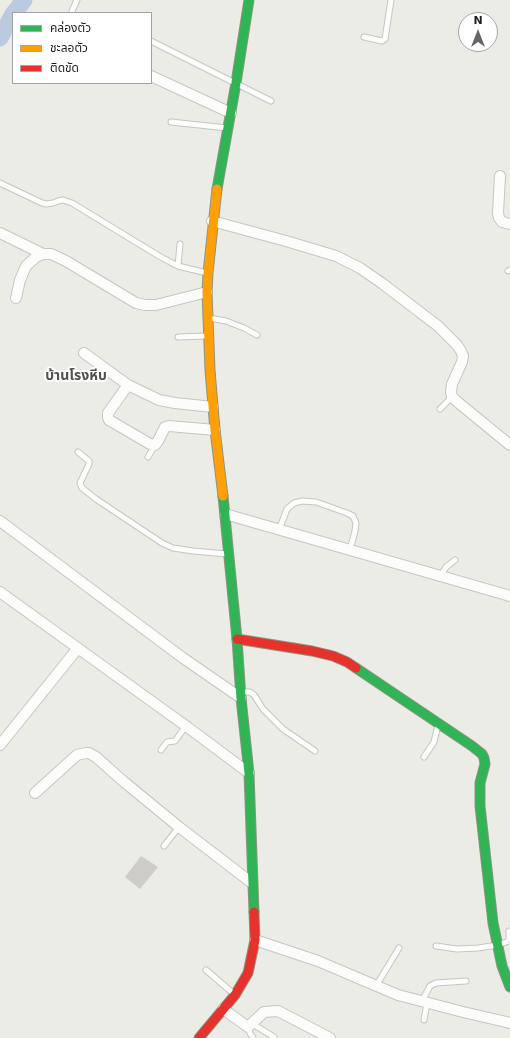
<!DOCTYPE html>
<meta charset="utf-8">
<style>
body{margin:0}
#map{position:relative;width:510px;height:1038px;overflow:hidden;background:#ecece7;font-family:"DejaVu Sans","Noto Sans Thai",sans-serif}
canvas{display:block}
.legend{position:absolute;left:12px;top:12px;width:140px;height:72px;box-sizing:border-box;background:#fff;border:1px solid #a5a5a5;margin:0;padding:5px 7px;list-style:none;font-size:12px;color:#1e1e1e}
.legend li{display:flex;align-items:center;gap:8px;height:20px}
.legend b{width:20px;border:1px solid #a5a5a5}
.north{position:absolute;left:458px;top:12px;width:40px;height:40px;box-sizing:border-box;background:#fff;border:1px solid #a5a5a5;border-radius:50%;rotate:0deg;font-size:11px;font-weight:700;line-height:16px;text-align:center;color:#1e1e1e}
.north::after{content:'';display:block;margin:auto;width:14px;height:18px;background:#666664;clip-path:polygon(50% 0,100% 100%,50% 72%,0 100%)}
</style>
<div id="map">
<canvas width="510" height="1038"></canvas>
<ul class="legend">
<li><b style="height:5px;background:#30b455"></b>คล่องตัว</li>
<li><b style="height:5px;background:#ff9f0a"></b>ชะลอตัว</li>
<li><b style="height:5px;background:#e5322d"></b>ติดขัด</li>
</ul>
<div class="north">N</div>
</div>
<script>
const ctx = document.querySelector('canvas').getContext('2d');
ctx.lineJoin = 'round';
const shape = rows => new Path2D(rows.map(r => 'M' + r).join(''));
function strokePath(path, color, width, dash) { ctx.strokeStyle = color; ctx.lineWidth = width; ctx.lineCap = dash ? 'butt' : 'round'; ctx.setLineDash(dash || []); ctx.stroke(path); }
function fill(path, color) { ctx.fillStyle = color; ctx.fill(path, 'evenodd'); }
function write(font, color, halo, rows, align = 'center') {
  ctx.font = font + ' "DejaVu Sans","Noto Sans Thai",sans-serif'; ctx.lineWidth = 4; ctx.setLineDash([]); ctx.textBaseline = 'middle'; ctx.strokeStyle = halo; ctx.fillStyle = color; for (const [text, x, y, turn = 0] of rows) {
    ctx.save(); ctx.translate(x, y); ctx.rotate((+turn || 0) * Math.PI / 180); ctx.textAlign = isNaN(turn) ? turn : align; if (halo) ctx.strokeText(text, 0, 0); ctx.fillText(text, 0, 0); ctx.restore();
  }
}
strokePath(shape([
 [14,13,24,0],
 [0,38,13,14]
]), '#bacadf', 17);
fill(shape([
 [141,856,158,867,140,889,125,877]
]), '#cdccc8');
const lane = shape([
 [72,11,77,0],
 [364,37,382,41,385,39,391,0],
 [151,41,271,101],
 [171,122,227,128],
 [0,183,42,203,46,204,53,203,58,201,63,200,72,203,159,256,172,263,178,266,207,273],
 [178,266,180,244],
 [508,271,510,270],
 [209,318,226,321,244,328,257,335],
 [178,337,207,336],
 [440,409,452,397],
 [78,452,89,461,89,464,80,483,82,488,96,499,162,543,173,548,193,551,227,554],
 [148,457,155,445],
 [279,530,287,509,294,503,302,501,316,502,347,513,353,516,356,523,355,531,350,550],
 [440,577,446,567,455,560],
 [242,692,250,692,254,695,263,709,283,729,315,751],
 [161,750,167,742,175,741,186,726],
 [424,757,434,742,438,725],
 [164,846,179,827],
 [436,946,457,949,478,948,498,945,509,941,509,931],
 [206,970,234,994],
 [376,986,399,948],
 [422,1001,430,986,436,983,466,981],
 [424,1020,427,1003],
 [251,1023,274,1037],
 [248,1027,250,1033,253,1038]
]);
const street = shape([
 [151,76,231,113],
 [500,176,498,213,499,218,502,222,510,224],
 [212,221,286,241,336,256,360,268,383,284,438,326,457,345,461,351,463,356,462,362,452,384,451,392,452,397,460,404,510,445],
 [0,233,43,254],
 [16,298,20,280,26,266,36,257,43,254,51,254,66,261,136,303,145,305,156,305,207,292],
 [84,353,128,385,159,400,175,403,213,407],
 [128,385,108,413,108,417,109,420,150,444,155,445,158,441,165,427,169,426,215,430],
 [225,514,510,596],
 [0,521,183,658,241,698],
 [0,592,186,726,249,773],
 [0,745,78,648],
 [35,793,77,755,86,753,89,753,96,757,123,781,179,827,252,883],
 [255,940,318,961,398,995,463,1012,510,1023],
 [223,1009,248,1027,264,1012,278,1011,330,1038]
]);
const fast = shape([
 [217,189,236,83,249,0],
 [223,496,237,639,241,698,249,773,254,912],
 [356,668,472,746,482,754,484,758,485,764,480,783,480,806,493,923,502,966,510,987]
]);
const slow = shape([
 [217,189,208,273,207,292,210,370,215,430,223,496]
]);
const jam = shape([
 [237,639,312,651,333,656,347,662,356,668],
 [199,1038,235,995,248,973,255,940,254,912]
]);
strokePath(lane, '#c5c5c3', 7);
strokePath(street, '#c5c5c3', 12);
strokePath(fast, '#8c967f', 11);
strokePath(slow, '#8c967f', 11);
strokePath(jam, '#8c967f', 11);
strokePath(lane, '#fcfcfb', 5);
strokePath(street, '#fcfcfb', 10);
strokePath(fast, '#30b455', 9);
strokePath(slow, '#ff9f0a', 9);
strokePath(jam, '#e5322d', 9);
write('bold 14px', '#515151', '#fff', [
 ["บ้านโรงหีบ",76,376]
]);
</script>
